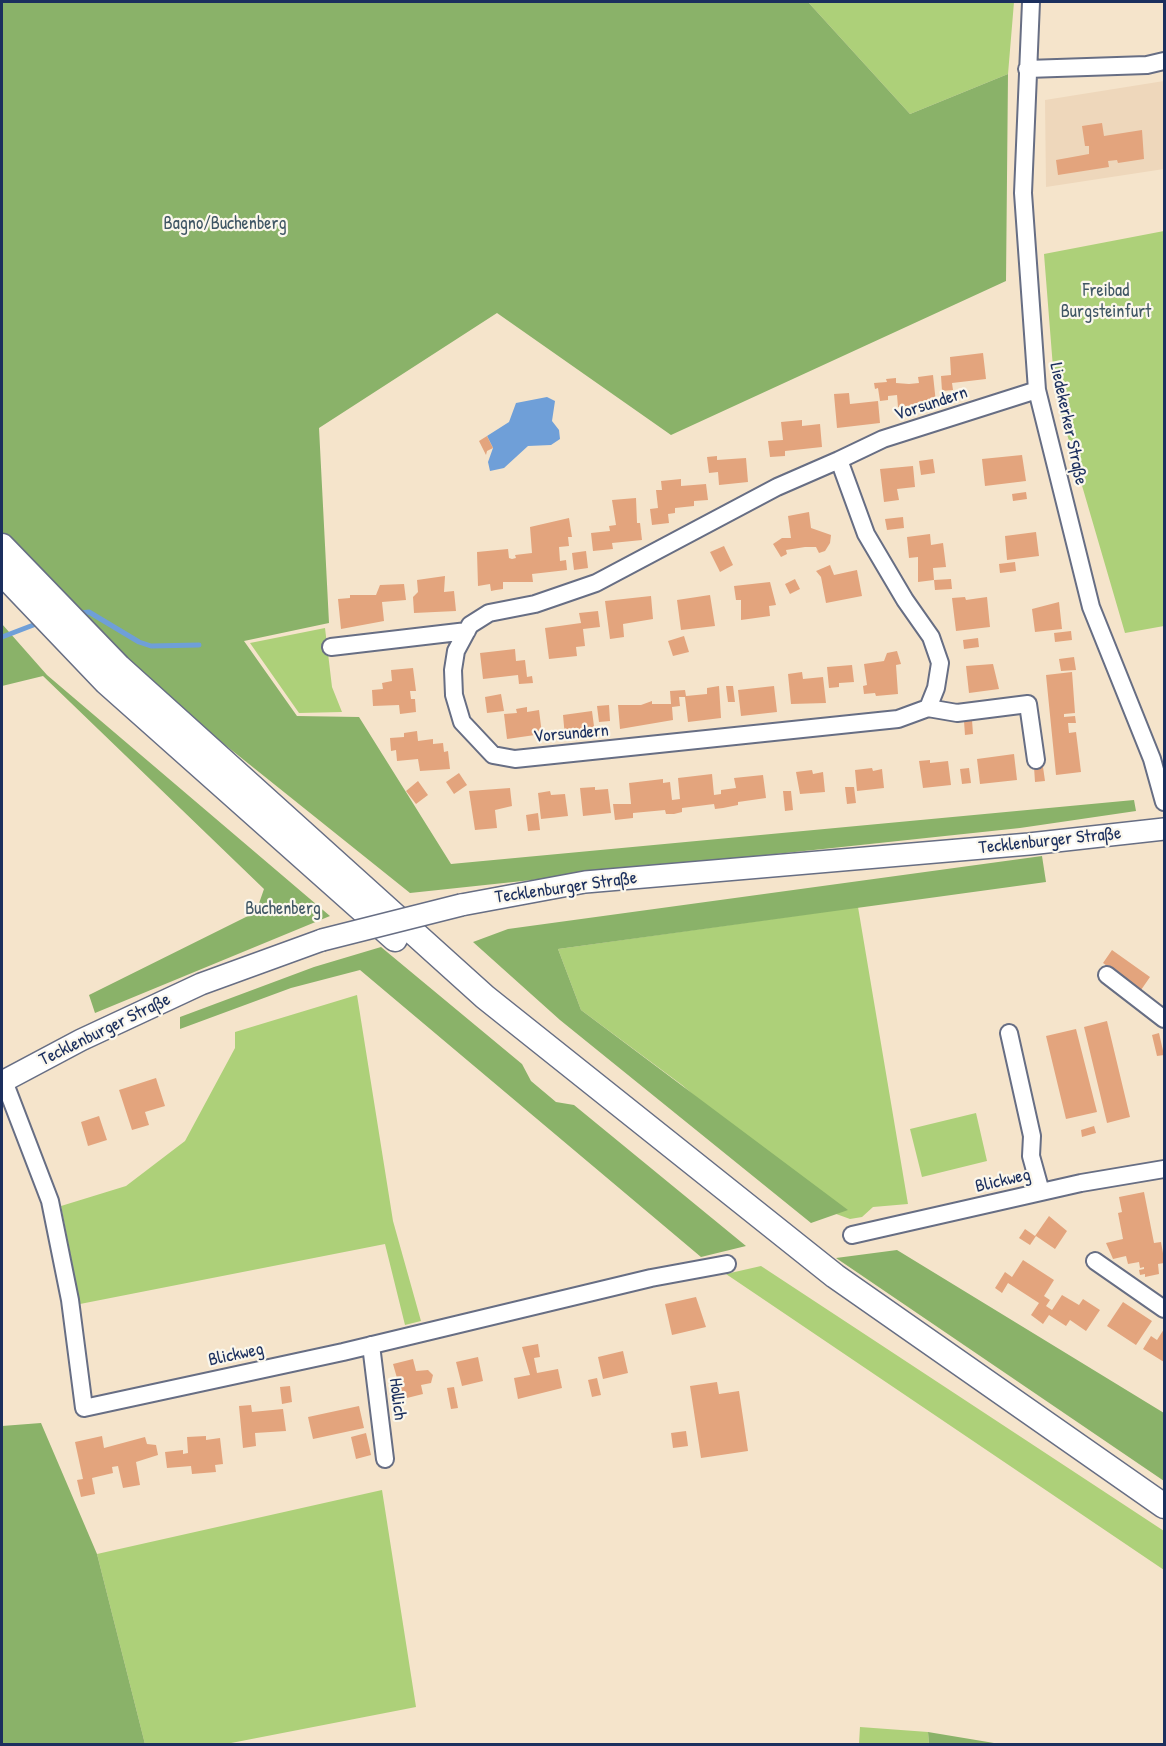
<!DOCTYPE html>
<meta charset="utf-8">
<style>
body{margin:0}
#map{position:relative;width:1166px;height:1746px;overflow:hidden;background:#f5e4cb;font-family:"Patrick Hand",sans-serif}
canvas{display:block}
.frame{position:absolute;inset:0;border:3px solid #1b2f5e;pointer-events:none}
</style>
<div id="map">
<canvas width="1166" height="1746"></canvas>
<div class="frame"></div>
</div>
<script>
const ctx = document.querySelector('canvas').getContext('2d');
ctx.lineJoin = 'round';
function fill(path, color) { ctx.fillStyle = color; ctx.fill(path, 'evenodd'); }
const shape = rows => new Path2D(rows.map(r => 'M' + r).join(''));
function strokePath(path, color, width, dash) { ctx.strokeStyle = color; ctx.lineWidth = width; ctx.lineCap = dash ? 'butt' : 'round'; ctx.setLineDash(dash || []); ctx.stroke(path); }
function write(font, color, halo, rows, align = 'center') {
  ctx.font = font + ' "Patrick Hand",sans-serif'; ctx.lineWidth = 4.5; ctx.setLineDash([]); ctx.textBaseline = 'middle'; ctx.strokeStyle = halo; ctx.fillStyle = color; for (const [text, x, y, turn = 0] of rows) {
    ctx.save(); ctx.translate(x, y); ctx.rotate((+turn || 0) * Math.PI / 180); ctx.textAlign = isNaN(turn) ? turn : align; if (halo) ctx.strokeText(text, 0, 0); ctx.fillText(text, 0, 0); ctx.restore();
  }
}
fill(shape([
 [1164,81,1164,169,1046,187,1045,100]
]), '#eed7bb');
fill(shape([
 [808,2,1014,2,1008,74,910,114],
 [1164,231,1164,626,1125,633,1055,393,1044,254],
 [325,628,332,687,342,712,299,713,250,643],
 [858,907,908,1204,873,1207,862,1217,850,1219,828,1211,682,1085,581,1010,558,949],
 [357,995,393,1221,421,1321,405,1325,385,1244,80,1304,61,1206,126,1186,185,1141,235,1048,235,1032],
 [976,1113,987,1161,922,1177,910,1129],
 [761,1266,1164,1531,1164,1570,726,1274],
 [382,1490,416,1707,226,1744,145,1744,97,1554],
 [860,1727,928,1732,929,1744,859,1744]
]), '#add079');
fill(shape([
 [2,2,808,2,910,114,1008,74,1006,281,671,435,497,313,319,428,329,623,244,641,297,716,359,717,451,864,1134,800,1136,811,1020,828,410,893,184,712,2,537],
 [2,624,47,675,330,916,95,1013,89,995,256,912,264,889,43,676,2,686],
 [1042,856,1046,882,558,949,581,1010,848,1210,811,1223,560,1020,473,942,508,929],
 [381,947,522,1064,531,1081,556,1102,574,1105,746,1246,701,1257,360,970,291,988,180,1029,180,1017,314,967],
 [897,1250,1164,1413,1164,1481,836,1258],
 [41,1423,97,1554,145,1744,2,1744,2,1426],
 [928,1732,1000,1744,929,1744]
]), '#8ab269');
fill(shape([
 [547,397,555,401,552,421,559,430,560,439,551,445,528,446,504,468,490,471,488,462,493,448,487,436,509,422,516,403]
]), '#6f9fd8');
strokePath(shape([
 [80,613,89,612,139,642,151,646,199,645],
 [2,637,36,624]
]), '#6f9fd8', 5);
fill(shape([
 [1102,123,1104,136,1142,130,1144,159,1118,163,1117,160,1108,161,1109,167,1058,175,1056,160,1089,154,1089,146,1085,146,1082,126],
 [983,353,986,379,952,383,953,390,942,391,941,376,951,375,950,357],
 [933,375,936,403,898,407,897,395,888,396,888,400,880,401,878,388,875,389,874,383,887,382,886,379,896,378,896,383,909,384,919,383,918,377],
 [849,393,850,404,878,401,880,423,837,428,834,394],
 [802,420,802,426,820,424,822,447,785,451,785,456,770,457,768,441,783,440,781,422],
 [487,436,493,448,487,451,486,455,479,441],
 [1022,455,1026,481,985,486,982,459],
 [717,456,717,460,746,458,748,482,719,485,718,472,709,473,707,457],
 [933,459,935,473,921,475,919,461],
 [913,466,915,487,897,489,899,500,884,502,880,469],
 [681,479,681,486,706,484,708,500,694,501,694,506,675,508,675,513,668,514,669,523,652,525,650,509,658,508,656,490,662,490,661,481],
 [1026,492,1027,499,1013,501,1012,494],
 [636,498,637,523,640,523,642,540,612,543,613,549,593,551,591,533,610,531,609,526,616,525,612,500],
 [809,512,811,528,831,535,830,543,825,551,819,553,816,547,805,547,786,550,787,554,781,557,773,544,782,538,791,538,788,516],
 [903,517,904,528,887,530,885,519],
 [569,518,572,537,568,537,569,546,559,547,560,561,566,560,567,570,532,574,533,582,503,582,503,589,496,590,491,591,490,584,478,586,477,552,508,549,509,558,512,559,516,558,515,555,532,553,530,527],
 [1036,532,1039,556,1007,560,1005,536],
 [930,534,931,545,943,543,946,567,933,568,934,580,918,582,918,557,909,558,907,537],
 [724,546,733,565,720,572,710,552],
 [586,551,588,568,574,570,572,553],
 [1015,562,1016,571,1000,573,999,564],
 [830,565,834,575,857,570,862,596,826,603,821,577,816,571],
 [445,576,444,592,454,591,456,611,414,613,413,597,418,592,417,580],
 [795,579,800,589,790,594,785,584],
 [951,579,952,589,935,590,934,580],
 [770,582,776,605,769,606,770,616,741,620,741,600,736,600,734,586],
 [404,584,406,600,382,602,384,621,341,629,338,599,350,598,350,595,376,595,380,585],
 [710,595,715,626,681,630,677,600],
 [651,596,653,619,623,624,624,637,610,639,605,601],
 [965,597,966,600,987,597,990,627,956,631,952,598],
 [1059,602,1062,629,1035,632,1032,609],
 [598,611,600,627,583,629,585,646,576,647,577,656,549,659,545,628,581,623,579,613],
 [1071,631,1072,640,1055,642,1054,633],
 [684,636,689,652,673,656,668,641],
 [978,638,979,647,964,649,963,640],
 [515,649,516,661,525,660,527,677,532,676,533,683,519,684,518,675,483,679,480,653],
 [897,651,901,664,896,665,898,694,876,696,875,693,864,694,863,686,867,685,864,664,884,661,887,653],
 [1074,657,1076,670,1061,671,1059,659],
 [993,664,999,689,969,693,966,666],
 [852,665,854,682,839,683,839,687,829,688,827,667],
 [413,668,416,691,410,691,411,699,415,699,416,712,400,714,399,705,373,706,372,690,383,689,382,683,392,681,391,670],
 [802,672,803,679,823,677,826,703,791,704,788,674],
 [1072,672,1075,713,1064,714,1064,717,1075,716,1076,723,1068,723,1069,733,1076,732,1081,772,1056,775,1046,675],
 [719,686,721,718,688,722,685,697,679,697,680,706,672,707,673,720,620,729,618,705,641,705,652,701,652,704,671,704,670,691,685,690,686,696,707,694,707,688],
 [726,686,733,686,735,702,728,702],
 [774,686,777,712,741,716,738,690],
 [501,694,504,711,487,713,485,697],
 [609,705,610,721,599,722,597,706],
 [527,707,527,712,539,710,542,734,507,739,504,714,517,713,516,709],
 [592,711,595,734,565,737,563,715],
 [972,720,973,734,965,735,964,721],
 [417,731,418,741,433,739,433,744,443,743,444,752,448,751,450,769,420,771,418,759,397,761,396,750,391,751,390,738,404,737,404,733],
 [1014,754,1017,780,980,784,977,759],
 [930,760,930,763,948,761,951,785,923,788,919,761],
 [1034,767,1043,767,1045,781,1035,782],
 [872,768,873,771,882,769,884,788,857,791,855,770],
 [969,768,971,783,962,784,960,769],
 [812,770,813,774,823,772,825,792,800,794,796,772],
 [459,773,467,785,454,794,446,782],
 [712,774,714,795,721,794,721,790,736,788,734,778,763,775,766,798,738,802,738,805,723,808,715,809,714,804,682,808,682,812,674,814,666,814,665,810,633,813,633,818,615,820,613,804,631,804,629,783,663,779,663,783,670,782,672,800,680,799,678,778],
 [418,781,428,795,416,804,406,791],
 [595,787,595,790,608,789,611,813,583,816,580,788],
 [845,787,854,787,856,803,847,804],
 [510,788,512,806,495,810,497,828,475,830,469,791],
 [550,791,551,795,565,794,568,816,541,819,538,793],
 [783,791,791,791,793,810,785,811],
 [538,813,540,830,528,831,526,815],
 [1112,950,1150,977,1141,990,1103,963],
 [1107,1021,1130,1117,1107,1123,1084,1027],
 [1076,1029,1097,1112,1066,1119,1046,1036],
 [1159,1033,1164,1055,1157,1056,1152,1035],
 [156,1078,165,1106,145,1112,149,1125,132,1130,119,1090],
 [99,1116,107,1140,88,1146,81,1122],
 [1094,1126,1096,1133,1082,1137,1081,1130],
 [1144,1192,1154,1243,1161,1242,1164,1259,1164,1263,1158,1264,1159,1274,1145,1277,1145,1274,1140,1275,1139,1270,1144,1269,1144,1267,1140,1268,1139,1262,1128,1264,1126,1256,1113,1259,1106,1243,1123,1239,1118,1213,1122,1212,1119,1197],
 [1049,1216,1067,1231,1055,1249,1036,1236,1030,1245,1019,1238,1025,1229,1035,1236],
 [1023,1260,1054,1280,1044,1296,1050,1300,1046,1306,1052,1310,1062,1295,1079,1305,1083,1299,1100,1310,1086,1331,1070,1320,1066,1326,1049,1315,1043,1324,1031,1315,1039,1303,1008,1283,1002,1293,995,1288,1005,1272,1012,1277],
 [696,1297,706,1327,672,1335,665,1304],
 [1123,1302,1152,1321,1136,1345,1107,1326],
 [1164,1329,1164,1362,1143,1349,1151,1336,1157,1340],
 [538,1344,540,1357,534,1358,537,1373,558,1369,562,1388,518,1399,514,1378,530,1375,522,1347],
 [623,1351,628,1373,603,1379,598,1357],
 [478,1357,483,1381,462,1386,456,1362],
 [413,1359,416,1371,428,1370,433,1375,431,1383,421,1385,423,1394,403,1399,393,1364],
 [597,1378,601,1395,592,1397,588,1380],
 [717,1382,719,1394,739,1391,748,1451,701,1458,690,1386],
 [290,1386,292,1402,282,1404,280,1387],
 [454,1387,458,1408,451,1409,447,1388],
 [251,1405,252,1412,283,1409,286,1431,255,1433,256,1446,243,1448,239,1406],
 [359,1406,364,1428,313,1439,308,1417],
 [686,1431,688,1446,673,1448,671,1433],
 [366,1433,371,1455,356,1459,351,1437],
 [102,1436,104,1448,145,1437,147,1444,156,1445,158,1455,136,1462,140,1485,123,1488,118,1466,112,1467,113,1473,92,1478,95,1494,81,1497,77,1480,83,1479,75,1442],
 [206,1436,206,1440,220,1438,223,1464,215,1465,216,1472,192,1474,191,1466,167,1468,165,1452,183,1450,183,1454,188,1453,187,1437]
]), '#e3a47d');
const minor = shape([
 [1031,2,1023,193,1037,390,1091,607,1152,759,1164,802],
 [1027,69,1147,65,1164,61],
 [839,460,777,487,596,583,535,604,489,613,470,625,456,651,453,670,454,695,462,722,493,755,515,759,898,719,928,708,936,688,940,663,931,637,905,600,866,534,839,460,883,439,1037,390],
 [331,647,467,631],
 [928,708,957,713,1028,704,1036,760],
 [1107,975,1164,1019],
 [1009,1033,1032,1136,1031,1156,1041,1192],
 [4,1081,50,1201,70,1300,84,1408,343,1352,651,1278,727,1264],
 [852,1235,1081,1183,1164,1169],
 [1095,1261,1164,1309],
 [371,1345,385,1459]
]);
const major = shape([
 [461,905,585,882,1029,844,1164,829],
 [2,1082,81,1040,201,984,322,940]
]);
const highway = shape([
 [2,546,119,667,485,997,835,1276,1164,1506],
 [2,573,106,682,395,939]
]);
strokePath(minor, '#676e84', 20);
strokePath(major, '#676e84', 24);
strokePath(highway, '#676e84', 27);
strokePath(minor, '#fff', 16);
strokePath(major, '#fff', 21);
strokePath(highway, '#fff', 24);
const majorBridge = shape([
 [322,940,461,905]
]);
strokePath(majorBridge, '#676e84', 24, []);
strokePath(majorBridge, '#fff', 21);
write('18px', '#405765', '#fbf7ec', [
 ["Bagno/Buchenberg",225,224],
 ["Freibad",1106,291],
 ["Burgsteinfurt",1106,312],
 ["Buchenberg",283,909]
]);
write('18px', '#1b2f5e', '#fbf7ec', [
 ["Vorsundern",931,404,-18],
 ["Liedekerker Straße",1068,424,78],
 ["Vorsundern",571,734,-5],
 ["Tecklenburger Straße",1050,841,-6],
 ["Tecklenburger Straße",566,888,-8],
 ["Tecklenburger Straße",105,1030,-26],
 ["Blickweg",1003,1181,-13],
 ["Blickweg",236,1355,-12],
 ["Hollich",397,1399,83]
]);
</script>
